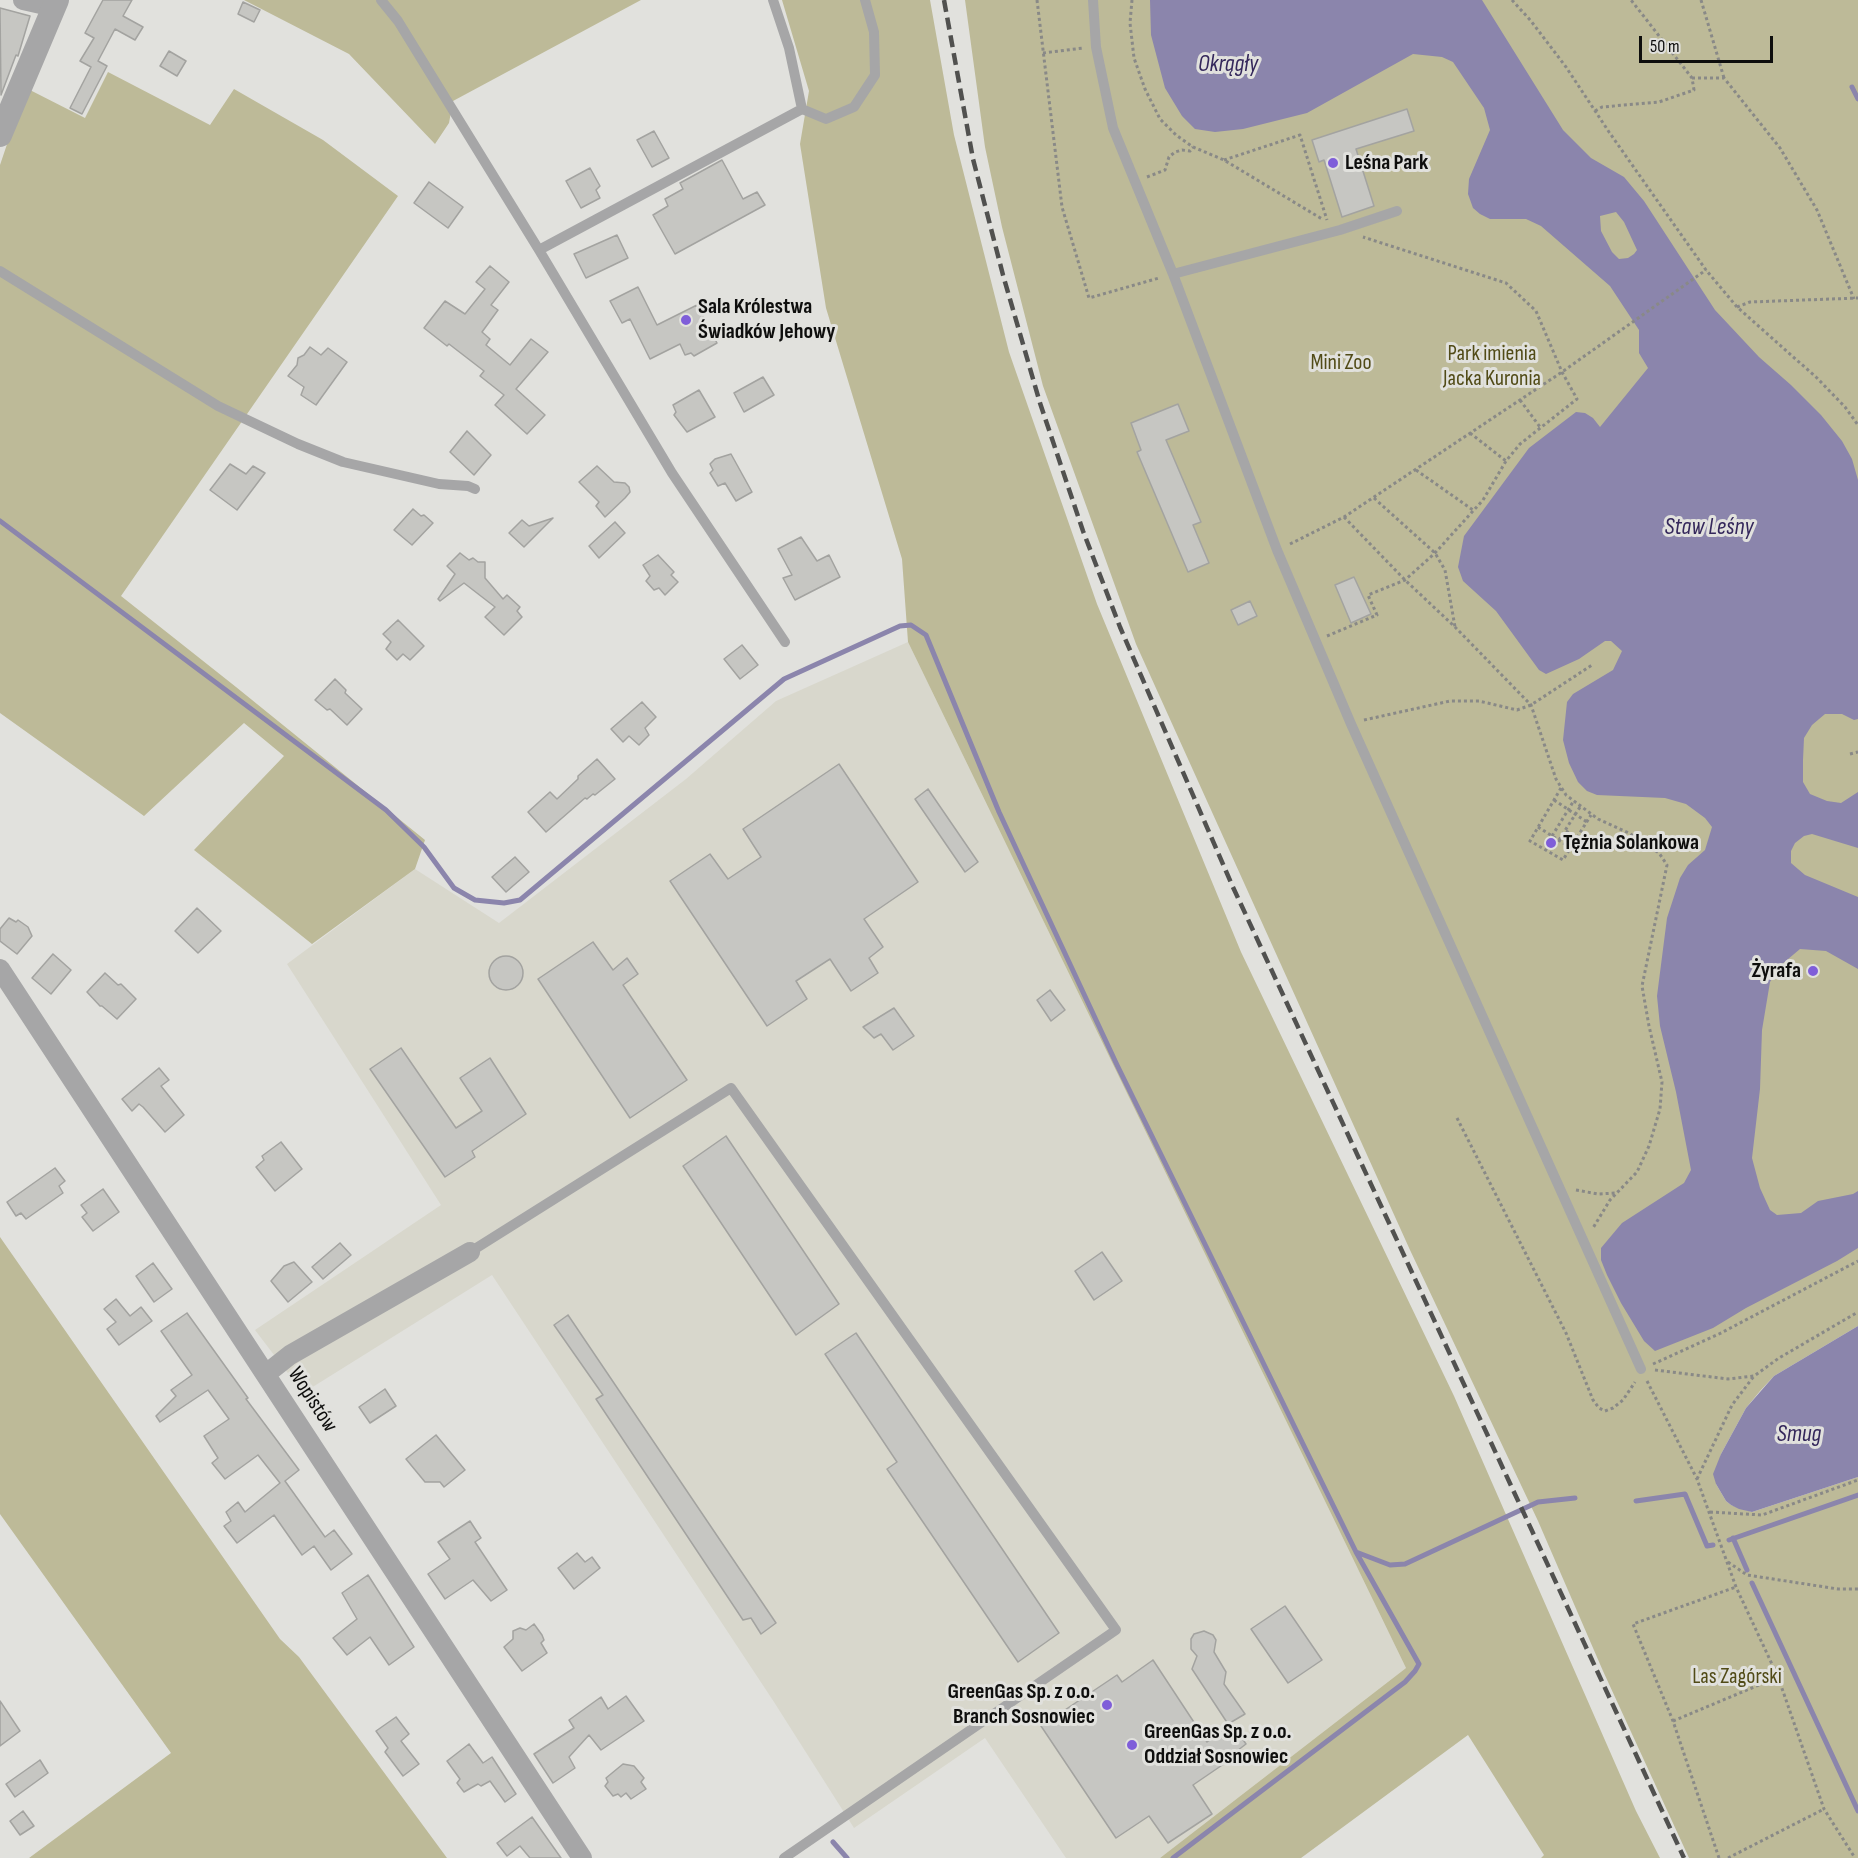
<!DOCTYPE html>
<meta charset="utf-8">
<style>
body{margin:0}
#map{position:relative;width:1858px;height:1858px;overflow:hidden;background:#e1e1dd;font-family:"Sofia Sans Condensed",sans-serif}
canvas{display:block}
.scale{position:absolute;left:1639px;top:36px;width:134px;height:27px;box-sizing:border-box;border:3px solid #0e0e0d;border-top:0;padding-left:8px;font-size:18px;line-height:21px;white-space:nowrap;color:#0e0e0d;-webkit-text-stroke:4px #e1e1dd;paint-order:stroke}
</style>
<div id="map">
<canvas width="1858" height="1858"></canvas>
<div class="scale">50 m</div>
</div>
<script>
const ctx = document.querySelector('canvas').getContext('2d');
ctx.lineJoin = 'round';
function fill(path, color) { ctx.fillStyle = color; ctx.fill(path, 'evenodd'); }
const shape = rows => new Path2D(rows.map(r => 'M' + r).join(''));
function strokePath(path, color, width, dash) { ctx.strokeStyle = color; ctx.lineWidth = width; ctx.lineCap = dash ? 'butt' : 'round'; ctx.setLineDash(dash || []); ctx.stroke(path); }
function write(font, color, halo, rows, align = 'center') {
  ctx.font = font + ' "Sofia Sans Condensed",sans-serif'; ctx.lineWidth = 6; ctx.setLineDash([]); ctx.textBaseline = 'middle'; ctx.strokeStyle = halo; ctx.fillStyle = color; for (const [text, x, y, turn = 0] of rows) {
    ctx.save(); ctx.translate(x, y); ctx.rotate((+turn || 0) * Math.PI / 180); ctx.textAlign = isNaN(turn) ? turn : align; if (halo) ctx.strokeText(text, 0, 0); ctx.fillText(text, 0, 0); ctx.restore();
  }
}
fill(shape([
 [908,642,1406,1668,1160,1858,1066,1858,985,1738,854,1828,774,1702,492,1275,303,1393,255,1330,441,1205,287,964,415,869,499,923,686,779,776,701]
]), '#d8d7cc');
fill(shape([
 [244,0,641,0,453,101,449,123,435,144,349,54],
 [782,0,930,0,954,135,1009,352,1097,604,1241,952,1454,1396,1636,1811,1660,1858,1541,1858,1544,1855,1468,1735,1301,1858,1160,1858,1406,1668,908,642,902,559,826,308,800,144,809,91],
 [965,0,1858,0,1858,1326,1774,1376,1760,1391,1746,1408,1721,1454,1716,1484,1726,1501,1731,1505,1752,1512,1858,1477,1858,1858,1689,1858,1603,1671,1538,1521,1410,1250,1136,644,1043,386,1002,227,985,147],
 [108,72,210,125,234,89,323,140,398,196,121,596,236,687,425,840,415,869,312,944,194,850,284,756,244,723,144,816,0,713,0,165,26,88,85,118],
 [0,1237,280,1639,299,1657,447,1858,29,1858,171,1753,0,1514]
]), '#bdba98');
fill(shape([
 [1150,0,1482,0,1563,130,1591,158,1624,177,1644,201,1715,310,1759,357,1791,385,1821,415,1842,441,1852,459,1858,480,1858,719,1854,720,1842,714,1825,714,1812,725,1804,738,1803,760,1803,782,1810,794,1827,801,1841,803,1858,792,1858,848,1812,834,1804,836,1795,843,1791,851,1791,863,1805,875,1858,897,1858,969,1826,951,1800,949,1781,965,1770,982,1762,1030,1760,1089,1752,1158,1760,1188,1770,1210,1777,1215,1801,1213,1818,1201,1853,1194,1858,1191,1858,1248,1837,1261,1746,1308,1713,1328,1655,1351,1644,1341,1621,1303,1607,1275,1601,1260,1601,1248,1622,1223,1684,1183,1691,1170,1676,1092,1660,1026,1657,996,1667,918,1680,878,1688,865,1705,850,1712,827,1705,818,1686,804,1665,798,1597,795,1587,791,1578,782,1569,763,1563,740,1567,702,1573,694,1613,670,1622,651,1611,641,1605,641,1579,659,1546,674,1539,670,1496,611,1463,581,1458,567,1464,536,1529,448,1576,412,1585,413,1593,418,1600,427,1648,368,1639,353,1639,330,1610,286,1541,226,1526,219,1490,219,1480,214,1473,208,1468,194,1469,179,1490,130,1484,108,1453,62,1442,57,1413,54,1307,113,1243,129,1215,132,1195,129,1182,116,1165,88,1151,35],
 [1616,212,1624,222,1637,250,1634,254,1628,258,1619,259,1612,252,1601,231,1600,216],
 [1858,1326,1858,1477,1752,1512,1739,1509,1731,1505,1726,1501,1716,1484,1713,1474,1721,1454,1746,1408,1774,1376]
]), '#8b85ac');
strokePath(shape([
 [1852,87,1858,99],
 [0,521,386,810,424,847,454,888,475,900,504,903,520,900,784,679,900,626,911,625,926,635,999,812,1117,1065,1356,1552,1419,1664,1415,1671,1405,1682,1173,1858],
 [1636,1501,1685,1494,1707,1546,1713,1545],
 [1733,1538,1747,1570],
 [1729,1540,1858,1495],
 [1356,1552,1390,1565,1405,1564,1538,1502,1575,1498],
 [1752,1583,1858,1811],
 [833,1842,847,1858]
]), '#8b85ac', 5);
const building = shape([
 [103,0,132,0,123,16,143,27,135,40,115,29,98,61,107,66,82,114,70,108,91,67,80,61,94,38,85,33,103,0],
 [243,2,260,10,254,22,238,14,243,2],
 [0,8,30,16,18,56,16,55,1,95,0,8],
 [169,51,186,61,177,76,160,66,169,51],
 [1407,109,1414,131,1356,149,1374,206,1342,217,1324,160,1319,162,1312,140,1407,109],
 [654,131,669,158,652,167,637,140,654,131],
 [722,160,743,199,757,192,765,205,675,254,653,215,668,206,665,199,683,189,680,183,722,160],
 [590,168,600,186,596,190,600,198,581,208,566,181,590,168],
 [429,182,463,207,448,228,414,203,429,182],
 [617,235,628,258,586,278,574,254,617,235],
 [490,266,509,282,491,305,498,310,482,332,490,339,486,345,510,365,531,339,548,352,516,389,545,415,527,434,495,405,504,395,480,376,484,371,449,344,447,346,424,328,445,301,465,314,485,289,476,282,490,266],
 [638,287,657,325,697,305,717,343,694,356,691,353,685,355,680,344,650,359,630,319,622,323,610,301,638,287],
 [310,347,321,355,328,348,347,362,316,405,301,395,304,387,288,376,297,365,298,358,304,355,310,347],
 [763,377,774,395,744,412,734,393,763,377],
 [699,390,715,417,687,432,674,415,676,412,673,405,699,390],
 [1178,404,1189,431,1166,440,1201,522,1193,525,1209,563,1188,572,1137,452,1141,450,1131,423,1178,404],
 [467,431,491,455,474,475,450,452,467,431],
 [731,454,752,492,736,501,725,483,718,486,710,473,713,470,710,464,715,459,731,454],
 [230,464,246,474,253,466,265,473,237,510,210,490,230,464],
 [597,466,614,482,625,483,629,487,630,492,625,498,605,517,596,506,599,502,579,482,597,466],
 [413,509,421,516,424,515,433,523,412,545,394,530,413,509],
 [553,518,524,547,509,533,522,520,529,526,553,518],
 [615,522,625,533,599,558,589,546,615,522],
 [801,537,817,561,829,555,840,577,795,600,783,578,792,575,778,549,801,537],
 [460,553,469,560,473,558,478,562,485,562,485,578,503,599,507,595,520,607,517,611,522,617,504,635,485,617,495,607,464,583,440,601,438,599,455,574,447,566,460,553],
 [658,555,674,572,671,575,678,582,665,595,659,588,654,590,646,581,650,576,643,565,658,555],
 [1354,577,1371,614,1351,623,1335,585,1354,577],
 [1250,601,1257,616,1238,625,1231,610,1250,601],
 [398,620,424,646,410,660,403,654,397,660,386,649,391,642,383,634,398,620],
 [742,645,758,665,740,679,724,659,742,645],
 [335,679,346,690,345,693,362,709,347,725,330,709,327,710,315,700,335,679],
 [642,702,656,717,645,728,649,735,639,745,629,736,623,742,611,729,642,702],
 [597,759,615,779,595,795,593,794,587,799,585,798,546,832,528,812,550,792,557,799,578,779,578,776,597,759],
 [839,764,918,882,864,919,883,947,869,958,878,973,851,991,830,959,796,981,807,999,767,1026,670,881,710,854,728,879,761,857,743,829,839,764],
 [928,789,978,862,965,872,915,799,928,789],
 [515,857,529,872,506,892,492,877,515,857],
 [197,908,221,931,198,953,175,931,197,908],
 [9,918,16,922,18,920,28,927,32,936,17,954,0,941,0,929,9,918],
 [593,942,613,970,627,958,638,974,623,985,687,1080,630,1118,538,979,593,942],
 [53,954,71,970,51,994,32,978,53,954],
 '489 973a17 17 0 1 1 34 0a17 17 0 1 1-34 0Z',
 [105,973,118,985,121,984,136,999,117,1019,102,1006,100,1006,87,992,105,973],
 [1050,990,1065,1010,1051,1021,1037,1000,1050,990],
 [894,1008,914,1036,893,1050,881,1034,874,1038,863,1027,894,1008],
 [401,1048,456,1128,482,1111,460,1078,490,1058,526,1114,472,1151,475,1157,445,1177,370,1069,401,1048],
 [159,1068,169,1080,161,1086,184,1115,165,1132,143,1107,139,1104,132,1111,122,1099,159,1068],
 [726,1136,839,1304,796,1335,683,1166,726,1136],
 [281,1142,302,1169,275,1191,256,1167,264,1160,262,1156,281,1142],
 [55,1168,65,1181,59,1186,63,1193,26,1219,21,1213,16,1216,7,1202,55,1168],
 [103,1189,119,1212,93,1231,82,1217,87,1213,81,1205,103,1189],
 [340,1243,351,1255,323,1279,312,1267,340,1243],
 [1102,1252,1122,1281,1094,1300,1075,1271,1102,1252],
 [294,1262,312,1282,288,1302,271,1281,284,1266,294,1262],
 [153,1263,172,1289,154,1302,136,1276,153,1263],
 [116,1299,130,1316,141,1307,152,1321,119,1345,107,1329,116,1322,104,1309,116,1299],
 [187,1313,248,1398,246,1399,299,1470,285,1481,325,1537,334,1530,352,1554,331,1570,314,1546,302,1555,274,1515,237,1543,224,1526,231,1521,226,1512,238,1502,245,1512,280,1483,258,1455,225,1479,212,1463,218,1458,204,1436,229,1419,208,1390,160,1422,156,1416,176,1396,171,1390,192,1375,161,1331,187,1313],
 [568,1315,776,1623,761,1634,751,1618,743,1620,596,1399,603,1395,554,1325,568,1315],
 [856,1333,1059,1633,1018,1662,887,1469,897,1462,825,1354,856,1333],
 [385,1389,396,1406,370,1423,359,1407,385,1389],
 [436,1435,465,1470,444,1487,440,1482,425,1482,406,1459,436,1435],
 [470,1521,481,1538,475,1542,507,1590,491,1601,473,1580,445,1599,428,1574,450,1559,438,1542,470,1521],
 [577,1553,585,1562,592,1557,600,1568,574,1589,558,1568,577,1553],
 [368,1575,414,1647,389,1665,370,1637,347,1655,333,1638,357,1619,342,1593,368,1575],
 [1285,1606,1322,1660,1288,1683,1251,1629,1285,1606],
 [534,1624,542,1635,544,1640,541,1643,547,1653,522,1671,504,1647,513,1639,513,1631,520,1628,526,1630,534,1624],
 [1204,1631,1213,1635,1216,1640,1214,1652,1226,1672,1224,1684,1245,1714,1228,1724,1192,1669,1197,1656,1191,1649,1191,1639,1194,1634,1204,1631],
 [1153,1660,1207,1742,1232,1724,1246,1744,1233,1754,1234,1757,1193,1785,1212,1814,1168,1843,1149,1816,1116,1838,1041,1726,1117,1675,1122,1682,1153,1660],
 [626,1696,644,1721,601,1750,589,1735,569,1757,575,1768,553,1783,534,1754,574,1728,569,1720,601,1697,608,1709,626,1696],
 [0,1701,20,1731,0,1746,0,1701],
 [396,1717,409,1734,401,1741,419,1764,403,1776,385,1752,388,1748,376,1731,396,1717],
 [469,1744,483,1763,492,1757,516,1794,505,1802,490,1781,481,1786,478,1784,464,1792,457,1783,460,1779,447,1761,469,1744],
 [40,1760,48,1773,15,1797,6,1784,40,1760],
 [623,1764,634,1766,644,1778,641,1782,646,1789,631,1799,626,1793,621,1797,618,1794,613,1796,605,1786,608,1782,606,1778,623,1764],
 [23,1811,34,1826,20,1835,10,1821,23,1811],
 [532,1817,561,1858,530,1858,520,1846,507,1856,497,1843,532,1817]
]);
fill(building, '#c6c6c2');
strokePath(building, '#a3a3a0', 1.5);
strokePath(shape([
 [1037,0,1062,207,1089,298,1159,278],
 [1132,0,1130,23,1134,58,1145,89,1160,119,1176,135,1193,147,1224,160,1322,219],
 [1512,0,1531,21,1566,67,1609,132,1706,270,1737,307,1817,378,1845,407,1858,425],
 [1701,0,1724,78],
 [1043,53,1083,48],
 [1692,78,1724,78,1780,148,1817,210,1854,299],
 [1595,111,1602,107,1659,102,1694,90,1692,78,1631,0],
 [1224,160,1300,135,1327,220],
 [1147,177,1165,170,1169,157,1175,152,1182,150,1190,151,1193,147],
 [1737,307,1750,302,1858,298],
 [1520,400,1540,427],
 [1470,433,1506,461],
 [1416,470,1473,510],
 [1374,498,1435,553,1445,570,1455,627],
 [1344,517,1405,580,1455,627,1531,705,1556,779,1566,795,1598,819,1629,833,1659,853,1667,865,1642,986,1649,1026,1662,1082,1660,1109,1649,1146,1637,1172,1610,1200,1593,1228],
 [1290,544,1344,517,1562,372,1706,270],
 [1327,636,1377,615,1368,595,1405,580,1435,553,1483,500,1506,461,1520,444,1577,399,1562,372,1536,311,1506,283,1363,237],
 [1364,720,1450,701,1479,701,1517,710,1531,705,1592,665],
 [1850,754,1858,752],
 [1561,788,1530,841,1563,860,1591,815],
 [1554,800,1587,822],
 [1538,827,1571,848],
 [1566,831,1577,838],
 [1552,836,1573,802],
 [1559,840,1580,807],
 [1457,1118,1566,1333,1593,1400,1599,1408,1605,1411,1613,1408,1623,1400,1635,1382],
 [1576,1190,1598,1194,1616,1193],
 [1653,1364,1719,1334,1858,1261],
 [1655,1370,1728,1379,1754,1376,1779,1358,1858,1312],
 [1647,1381,1697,1479,1736,1587,1778,1677,1824,1809,1855,1858],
 [1697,1479,1732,1405,1754,1376],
 [1710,1512,1762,1515,1858,1480],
 [1728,1562,1747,1575,1838,1589,1858,1589],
 [1673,1721,1778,1677],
 [1719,1858,1673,1721,1633,1624,1736,1587],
 [1728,1858,1824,1809]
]), '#898987', 3, [3, 3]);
strokePath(shape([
 [381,0,398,21,539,250,672,473,785,642],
 [773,0,789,48,802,109,826,119,854,107,875,75,874,32,865,0],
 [1093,0,1096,47,1113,128,1173,274,1277,550,1351,724,1641,1369],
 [539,250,802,109],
 [0,271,218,406,298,444,343,462,439,484,468,486,475,489],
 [1173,274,1340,230,1397,211],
 [470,1252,731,1088,1116,1630,784,1858]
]), '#a6a6a7', 10);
strokePath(shape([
 [23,0,54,7],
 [0,969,582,1858],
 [266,1374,290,1355,470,1252]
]), '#a6a6a7', 20);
strokePath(shape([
 [0,135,57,0]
]), '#a6a6a7', 24);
strokePath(shape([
 [944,0,973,159,1003,275,1040,403,1083,531,1120,627,1232,885,1684,1858]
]), '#51514f', 4.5, [12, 6]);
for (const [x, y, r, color] of [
 [1333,163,6,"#7f5ed9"],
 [686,320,6,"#7f5ed9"],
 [1551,843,6,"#7f5ed9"],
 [1813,971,6,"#7f5ed9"],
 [1107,1705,6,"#7f5ed9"],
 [1132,1745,6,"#7f5ed9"]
]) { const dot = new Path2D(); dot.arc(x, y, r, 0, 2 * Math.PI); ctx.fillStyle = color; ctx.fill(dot); strokePath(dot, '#e1e1dd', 2); }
write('bold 22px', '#0e0e0d', '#e1e1dd', [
 ["Leśna Park",1345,163],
 ["Sala Królestwa",698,307],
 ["Świadków Jehowy",698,332],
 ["Tężnia Solankowa",1563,843],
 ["Żyrafa",1801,971,"right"],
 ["GreenGas Sp. z o.o.",1095,1692,"right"],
 ["Branch Sosnowiec",1095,1717,"right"],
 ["GreenGas Sp. z o.o.",1144,1732],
 ["Oddział Sosnowiec",1144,1757]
], 'left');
write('22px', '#514b17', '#e1e1dd', [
 ["Park imienia",1492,354],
 ["Jacka Kuronia",1492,379],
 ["Mini Zoo",1341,363],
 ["Las Zagórski",1737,1677]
]);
write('22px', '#0e0e0d', '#e1e1dd', [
 ["Wopistów",312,1400,57]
]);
write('italic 24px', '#34275b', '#e1e1dd', [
 ["Okrągły",1228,65],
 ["Staw Leśny",1709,528],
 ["Smug",1799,1435]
]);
</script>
